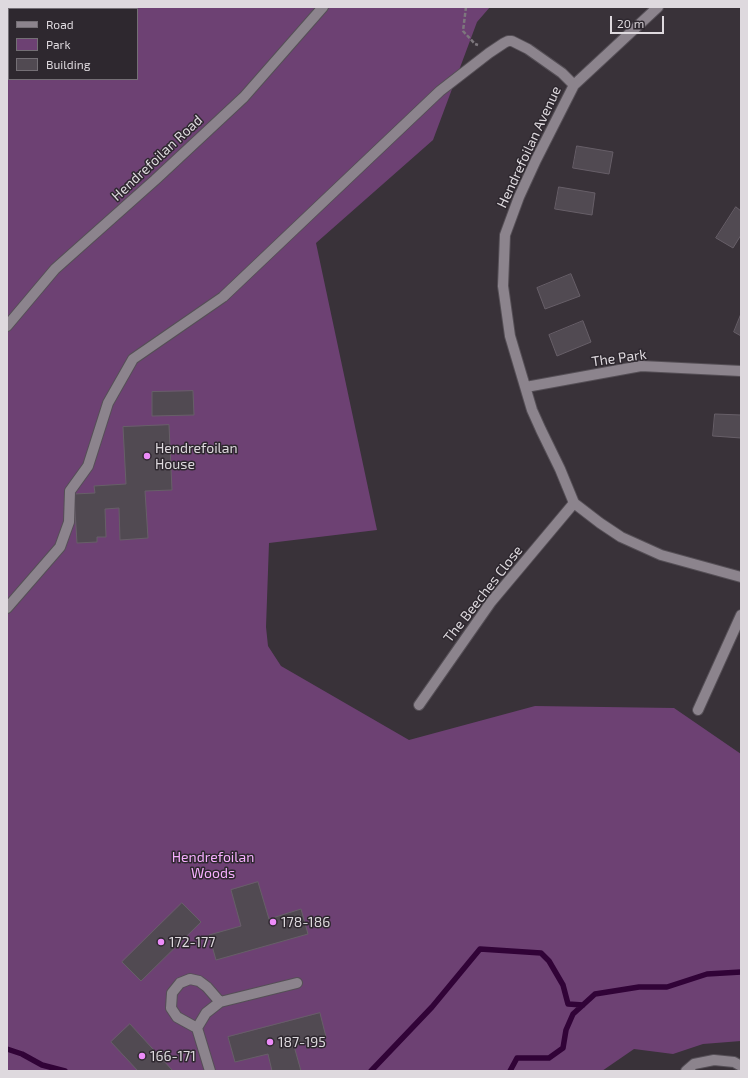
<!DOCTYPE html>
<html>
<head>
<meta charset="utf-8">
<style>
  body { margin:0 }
  #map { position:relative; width:748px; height:1078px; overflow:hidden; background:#393239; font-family:"Exo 2",sans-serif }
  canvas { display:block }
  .frame { position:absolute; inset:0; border:8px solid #ded9de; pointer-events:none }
  .legend { position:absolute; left:8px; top:8px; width:130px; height:72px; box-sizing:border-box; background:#2e282f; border:1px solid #746f75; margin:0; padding:5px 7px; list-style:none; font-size:12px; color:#ded9de }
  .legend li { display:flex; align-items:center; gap:8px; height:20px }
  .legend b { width:20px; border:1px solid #746f75 }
  .scale { position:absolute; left:610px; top:16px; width:54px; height:18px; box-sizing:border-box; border:2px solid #ded9de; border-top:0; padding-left:5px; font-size:12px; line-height:14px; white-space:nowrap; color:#ded9de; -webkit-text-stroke:3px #2e282f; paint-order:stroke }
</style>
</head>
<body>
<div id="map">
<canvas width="748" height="1078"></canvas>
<div class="frame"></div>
<ul class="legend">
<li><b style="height:5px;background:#8c848d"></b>Road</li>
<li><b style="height:11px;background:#6d4173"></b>Park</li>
<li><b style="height:11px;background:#514a52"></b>Building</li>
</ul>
<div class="scale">20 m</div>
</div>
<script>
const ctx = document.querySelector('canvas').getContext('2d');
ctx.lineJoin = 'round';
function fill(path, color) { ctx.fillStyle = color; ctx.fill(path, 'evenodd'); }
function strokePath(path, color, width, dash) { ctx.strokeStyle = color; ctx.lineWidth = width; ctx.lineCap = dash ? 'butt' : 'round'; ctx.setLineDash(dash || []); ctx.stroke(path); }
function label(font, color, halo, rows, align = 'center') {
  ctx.font = font + ' "Exo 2",sans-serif'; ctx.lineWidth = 3; ctx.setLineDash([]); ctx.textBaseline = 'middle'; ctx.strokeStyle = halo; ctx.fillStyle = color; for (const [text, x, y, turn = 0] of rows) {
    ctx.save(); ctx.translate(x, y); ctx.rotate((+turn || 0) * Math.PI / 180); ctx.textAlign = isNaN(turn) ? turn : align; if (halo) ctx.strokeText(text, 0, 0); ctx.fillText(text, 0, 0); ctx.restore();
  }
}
fill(new Path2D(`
  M7,7H490L477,22L433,140L316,243L377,530L269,543L266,627L268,646L281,666L409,740L535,706L674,708L741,754V1041L703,1044L673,1054L634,1049L602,1071H7ZM9,9H137V79H9Z`), '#6d4173');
strokePath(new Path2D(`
  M7,1049L22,1054L42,1065L65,1071
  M371,1071L432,1007L480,949L541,953L549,961L563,985L568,1004L583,1005
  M510,1071L517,1058H549L563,1048L566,1030L573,1014L595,994L639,987H667L707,974L741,972`), '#310337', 5.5);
const building = new Path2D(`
  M577,146L613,152L609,174L573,168Z
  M559,187L595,193L592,215L555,209Z
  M736,207L741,211V235L733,248L716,238Z
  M571,274L580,296L545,309L537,288Z
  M741,314V336L734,332Z
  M583,321L591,342L557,356L549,335Z
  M193,391L194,415L152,416V392Z
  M715,414L741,415V438L713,436Z
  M169,425L172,490L145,491L148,538L120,540L119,508L105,509L106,537H97V542L77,543L74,494L95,493L94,486L126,484L123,427Z
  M258,882L269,919L301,909L308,934L216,960L209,935L241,926L231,890Z
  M182,903L201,922L141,981L122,962Z
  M320,1013L326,1037L294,1046L301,1071H272L268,1054L235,1062L228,1037Z
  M130,1024L173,1071H138L111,1042Z`);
fill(building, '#514a52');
strokePath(building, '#675f68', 1);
const minor = new Path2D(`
  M658,7L574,85L536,160L519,197L505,235L503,286L510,336L532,410L541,430L560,469L574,503L600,523L621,537L661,555L741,577
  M7,326L55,269L155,180L244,97L323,7
  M526,387L641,366L741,371
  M7,608L60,547L69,522L70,491L88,466L108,403L133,359L223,297L440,91L489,53L504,43L508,41H512L528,49L562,73L574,85
  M419,705L491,602L574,503
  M698,710L741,615
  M197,1028L206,1013L220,1002
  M210,1071L197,1028L177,1017L171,1008L172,993L180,983L190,979L199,981L207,987L220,1002L297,983
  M686,1071L694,1064L714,1060L734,1062L741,1066`);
strokePath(minor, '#554f56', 12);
strokePath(new Path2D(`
  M466,7L463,31L475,44L478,45`), '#7d777d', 2.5, [4, 2]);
strokePath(minor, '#8c848d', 10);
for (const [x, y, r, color] of [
  [147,456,4,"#ed8cf9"],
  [273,922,4,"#ed8cf9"],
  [161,942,4,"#ed8cf9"],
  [270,1042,4,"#ed8cf9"],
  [142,1056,4,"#ed8cf9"]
]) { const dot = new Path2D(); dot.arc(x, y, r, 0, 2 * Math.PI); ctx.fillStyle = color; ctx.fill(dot); strokePath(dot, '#2e282f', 1.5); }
label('14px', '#ded9de', '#2e282f', [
  ["Hendrefoilan Avenue",529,147,-65],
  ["Hendrefoilan Road",157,158,-43],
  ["The Park",619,358,-8],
  ["The Beeches Close",483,594,-52]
]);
label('14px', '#ded9de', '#2e282f', [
  ["Hendrefoilan",155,448],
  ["House",155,464],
  ["178-186",281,922],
  ["172-177",169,942],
  ["187-195",278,1042],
  ["166-171",150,1056]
], 'left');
label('14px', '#f6affe', '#2e282f', [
  ["Hendrefoilan",213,857],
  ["Woods",213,873]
]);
</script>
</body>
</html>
